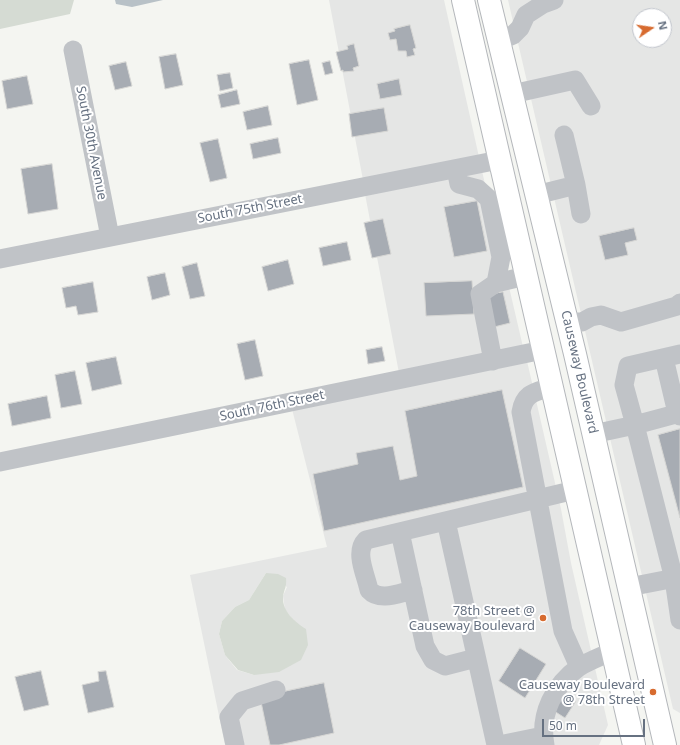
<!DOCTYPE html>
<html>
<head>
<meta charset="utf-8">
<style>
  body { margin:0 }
  #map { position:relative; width:680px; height:745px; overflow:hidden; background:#f4f5f1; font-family:"Noto Sans",sans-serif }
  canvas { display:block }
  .north { position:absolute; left:632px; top:8px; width:40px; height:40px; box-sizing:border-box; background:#fff; border:1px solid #c2c6cd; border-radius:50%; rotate:77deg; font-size:11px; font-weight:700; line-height:16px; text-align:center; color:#667181 }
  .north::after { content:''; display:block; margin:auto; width:14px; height:18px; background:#d76b2f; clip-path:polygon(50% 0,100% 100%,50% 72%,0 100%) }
  .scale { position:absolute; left:542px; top:719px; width:103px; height:18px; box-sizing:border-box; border:2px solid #667181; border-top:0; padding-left:5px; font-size:12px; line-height:14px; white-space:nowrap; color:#667181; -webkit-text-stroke:3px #fff; paint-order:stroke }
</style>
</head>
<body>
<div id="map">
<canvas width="680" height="745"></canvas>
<div class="north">N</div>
<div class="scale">50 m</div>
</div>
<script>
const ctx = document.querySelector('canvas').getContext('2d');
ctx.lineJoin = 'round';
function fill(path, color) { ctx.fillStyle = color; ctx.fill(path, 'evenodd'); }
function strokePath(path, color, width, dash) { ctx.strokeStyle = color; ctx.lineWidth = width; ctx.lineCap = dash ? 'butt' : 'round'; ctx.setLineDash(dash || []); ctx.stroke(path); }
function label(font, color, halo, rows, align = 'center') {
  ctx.font = font + ' "Noto Sans",sans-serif'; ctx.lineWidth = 4; ctx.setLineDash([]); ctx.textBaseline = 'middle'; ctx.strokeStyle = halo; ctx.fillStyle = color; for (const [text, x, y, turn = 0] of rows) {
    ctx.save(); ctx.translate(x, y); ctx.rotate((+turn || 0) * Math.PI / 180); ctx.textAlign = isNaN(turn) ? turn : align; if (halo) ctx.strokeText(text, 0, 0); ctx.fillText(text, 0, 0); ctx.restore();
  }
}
fill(new Path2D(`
  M329,0H444L479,157L363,180Z
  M508,0H680V713L673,709ZM640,16H664V40H640Z
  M482,171L523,347L399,373L365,194Z
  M527,361L561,509L571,563L608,725L599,745H225L190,575L327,547L292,409ZM266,573L287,587L283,596L285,610L297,624L254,675L237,670L225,655L219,634L222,621L235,607L249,600Z`), '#e5e6e5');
fill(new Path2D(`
  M0,0H74L70,14L0,29Z
  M266,573L278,574L286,578C287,587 284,589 283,597C282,611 295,622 306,629L308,645L301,660L279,672L254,675L238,670L225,655L219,634L222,621L235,607L249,600Z`), '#d5dbd3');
fill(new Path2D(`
  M115,0H163L132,7L116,4Z`), '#b8c1c7');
const building = new Path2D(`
  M410,25L416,48L413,49L415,55L407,57L406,51H398L396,39L390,40L388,33L395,31L394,29Z
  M354,44L359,66L353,68L354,71L343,72V70L341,71L336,52L348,49L347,46Z
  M176,54L183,85L165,89L159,57Z
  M309,60L318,100L297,105L289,64Z
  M330,61L333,73L325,75L322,63Z
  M126,62L132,86L115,90L109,66Z
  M230,73L233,88L220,91L217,75Z
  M27,76L33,104L7,109L2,81Z
  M399,79L402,95L380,99L377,84Z
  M237,90L240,104L221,108L218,95Z
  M268,106L272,125L247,130L243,112Z
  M384,108L388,131L352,137L349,114Z
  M278,138L281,153L253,159L250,144Z
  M218,139L227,178L210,182L200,143Z
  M52,164L58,209L28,214L21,169Z
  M477,201L487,251L454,257L444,207Z
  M383,219L391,254L372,258L364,223Z
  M634,228L637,240L625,243L628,255L605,260L599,236Z
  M347,242L351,260L323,266L319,248Z
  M288,260L294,284L268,291L262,267Z
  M197,263L205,296L190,299L182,267Z
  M165,273L170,295L152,300L147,277Z
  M472,281L474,314L426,316L424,283Z
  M93,282L98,312L78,315L76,306L66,308L62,288Z
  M503,292L510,323L490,328L484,296Z
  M255,340L263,376L245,380L237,344Z
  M382,347L385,361L368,364L366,350Z
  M116,357L122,384L92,391L86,363Z
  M75,371L82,404L61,408L55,375Z
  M502,390L523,487L324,531L313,474L358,464L356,453L393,446L400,480L417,476L405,411Z
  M47,396L51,418L12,426L8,404Z
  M680,429V518L658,435Z
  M520,648L546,664L525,698L499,681Z
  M41,671L49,705L24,711L15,677Z
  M106,671L114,707L88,713L82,685L99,681L98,672Z
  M324,683L334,733L279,745H270L260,697Z
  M562,693L576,701L565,718L551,709Z`);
fill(building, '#a7acb3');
strokePath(building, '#d6d6d4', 1);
const major = new Path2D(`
  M463,0L634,745
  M489,0L575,354L665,745`);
strokePath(major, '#b4b7bb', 24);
strokePath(new Path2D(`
  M499,41L513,35L520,28L526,15L543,4L554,0
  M73,50L110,237
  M512,94L575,80L591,106
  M456,169L459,184L478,189L489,199L501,257L496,283L480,294L493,361
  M576,185L581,214
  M536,195L576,185L564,135
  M0,259L499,160
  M496,283L526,276
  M567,322H582L591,317L601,315L621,322L677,306L680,303
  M680,354L628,366L624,385L635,425L680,413
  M664,358L677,413L680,416
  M551,387C535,392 524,393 521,412L563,631L579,667
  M593,434L635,425L674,579L680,620
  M0,462L543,350
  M446,521L496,745
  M400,532L425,646L433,660L445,666L476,658
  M629,587L680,577
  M413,590C399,593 380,602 369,590C366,575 354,552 366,540L575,490
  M235,745L229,717L242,701L276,690
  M499,745L543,736
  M545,745C539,714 554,685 579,667C589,661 602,656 613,651`), '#c0c3c7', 19);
strokePath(major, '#fff', 22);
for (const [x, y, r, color] of [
  [543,618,4,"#d76b2f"],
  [653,692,4,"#d76b2f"]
]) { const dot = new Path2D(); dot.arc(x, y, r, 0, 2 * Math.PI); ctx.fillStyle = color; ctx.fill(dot); strokePath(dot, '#fff', 1.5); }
label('13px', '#667181', '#fff', [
  ["South 30th Avenue",91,143,79],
  ["South 75th Street",250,209,-11],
  ["Causeway Boulevard",579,372,77],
  ["South 76th Street",272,406,-12]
]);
label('13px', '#667181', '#fff', [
  ["78th Street @",535,611],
  ["Causeway Boulevard",535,626],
  ["Causeway Boulevard",645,685],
  ["@ 78th Street",645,700]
], 'right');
</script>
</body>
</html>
